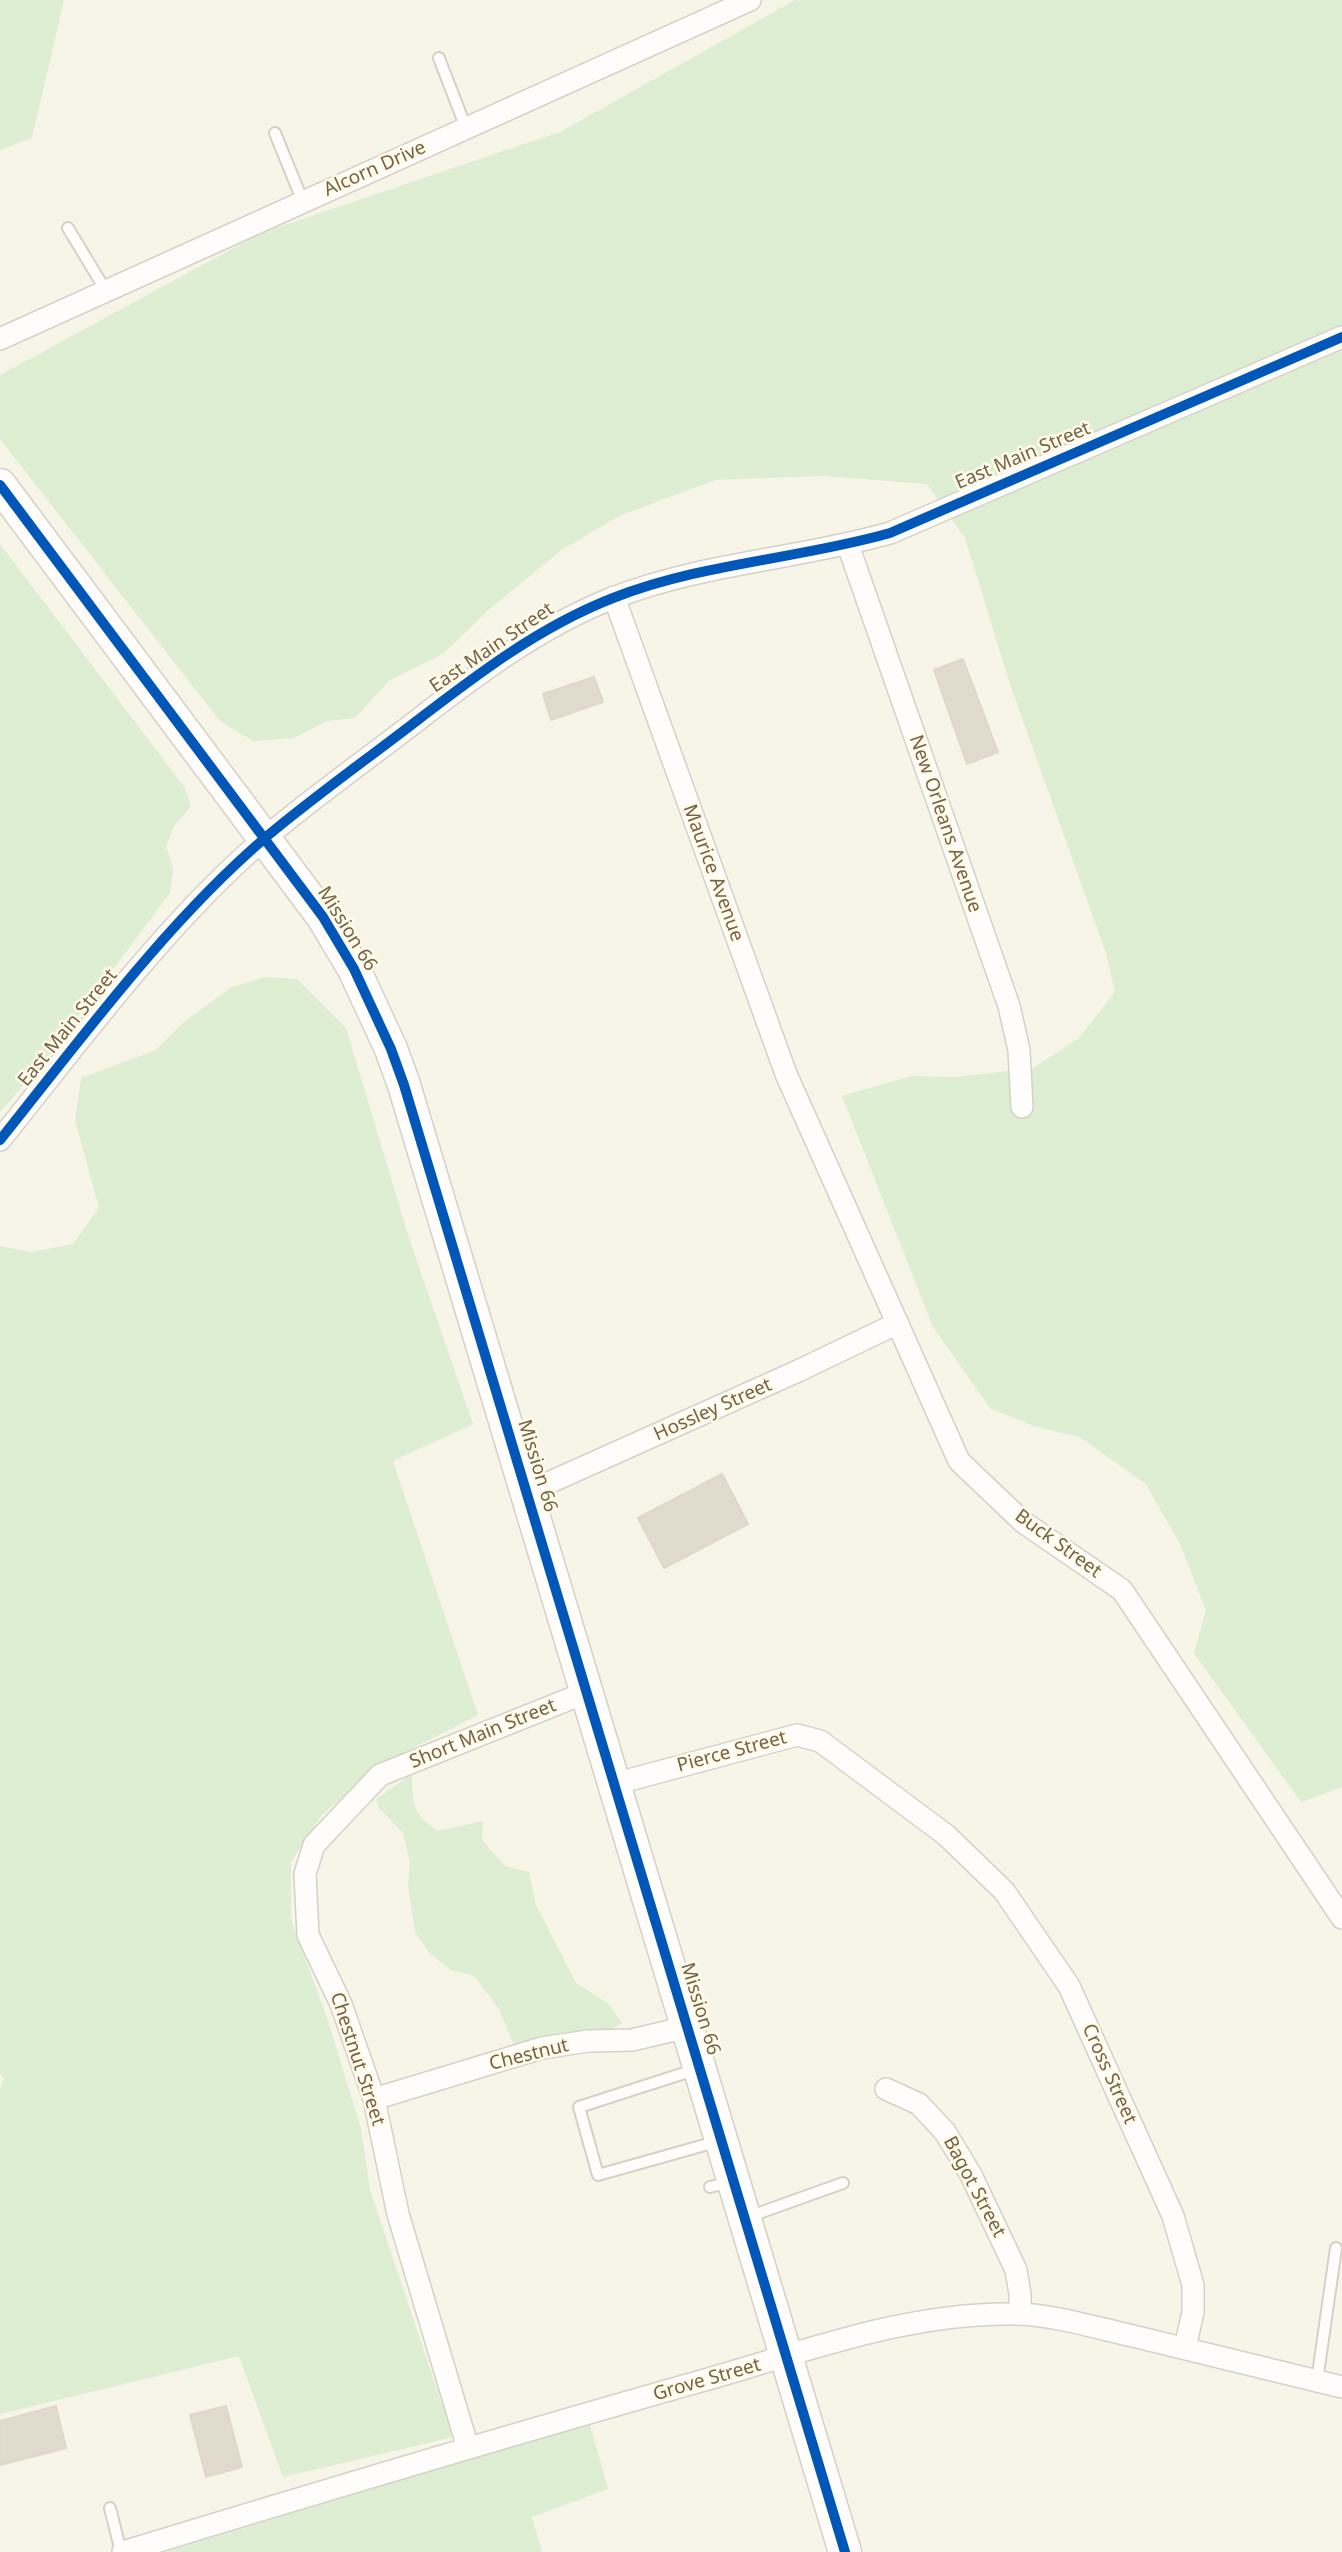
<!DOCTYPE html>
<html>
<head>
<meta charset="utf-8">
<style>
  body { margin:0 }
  canvas { display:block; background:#f7f4e8 }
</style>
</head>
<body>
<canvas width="1342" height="2552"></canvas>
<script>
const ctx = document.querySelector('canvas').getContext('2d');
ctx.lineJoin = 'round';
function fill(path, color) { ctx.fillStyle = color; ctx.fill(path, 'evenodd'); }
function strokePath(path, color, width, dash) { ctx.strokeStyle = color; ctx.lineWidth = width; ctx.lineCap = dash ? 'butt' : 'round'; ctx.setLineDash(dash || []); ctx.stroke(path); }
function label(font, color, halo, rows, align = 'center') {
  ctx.font = font + ' "Noto Sans",sans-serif'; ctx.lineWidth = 5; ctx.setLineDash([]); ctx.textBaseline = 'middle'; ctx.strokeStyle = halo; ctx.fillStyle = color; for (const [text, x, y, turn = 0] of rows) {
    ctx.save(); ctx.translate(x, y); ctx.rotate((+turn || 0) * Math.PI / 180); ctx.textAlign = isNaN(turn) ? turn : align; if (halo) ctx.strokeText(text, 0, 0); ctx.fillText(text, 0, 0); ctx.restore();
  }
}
fill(new Path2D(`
  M0,0H64L32,138L0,150Z
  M795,0H1342V1787L1301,1802L1194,1653L1206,1610L1180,1544L1146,1484L1080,1437L1037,1427L991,1409L933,1327L842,1096L911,1076L956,1077L1033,1068L1078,1039L1115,992L1106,953L1010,684L965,538L927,484L823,476L715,480L619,516L560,551L486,612L443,654L390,680L355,718L327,721L294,738L253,741L220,721L0,439V375L261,233L560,132Z
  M0,544L185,788L191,807L174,826L166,846L173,869L170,893L50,1054L0,1112Z
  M265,977L297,979L346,1028L409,1238L473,1424L393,1461L478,1715L392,1759L367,1775L322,1815L291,1862V1919L329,2024L361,2129L370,2190L453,2437L283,2477L239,2356L0,2414V2089L4,2079L0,2073V1246L31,1252L73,1244L99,1208L75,1120L81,1078L156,1050L185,1021L232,987Z
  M412,1774C413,1805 411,1812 437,1831L483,1821L482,1840L505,1866L529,1872L536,1905L576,1983L608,2003L622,2023L606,2033L555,2037L514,2045L499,2009L474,1976L451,1970L431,1955L415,1932L408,1886L410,1862L403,1833L379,1808L376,1799Z
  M589,2422L608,2489L532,2517L542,2552H166Z`), '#ddeed2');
const building = new Path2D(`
  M963,659L998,752L967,764L934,670Z
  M594,677L603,702L551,720L543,694Z
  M722,1474L748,1524L664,1568L638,1518Z
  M56,2406L66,2448L0,2465V2421Z
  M226,2406L242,2467L206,2477L190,2415Z`);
fill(building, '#e1dbcd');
strokePath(building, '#e0d8ca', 2);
const lane = new Path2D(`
  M439,58L466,128
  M275,133L303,202
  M68,228L106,291
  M697,2069L579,2107L598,2175L719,2141
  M710,2187L731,2182
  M748,2217L843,2183
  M1317,2381L1336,2248
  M110,2508L121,2552`);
const street = new Path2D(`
  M0,339L750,0
  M848,545L1009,1006L1019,1050L1022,1107
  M614,597L786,1074L959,1461L1023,1522L1122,1590L1342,1918
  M0,1140C81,1039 166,923 265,838C310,800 359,765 406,729C471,679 536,628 613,598C702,563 799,559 890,533L1342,337
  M526,1493L798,1371L898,1323
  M614,1784L797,1735L820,1741L946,1835L1004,1891L1069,1986L1173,2216L1193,2285V2312L1185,2348
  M886,2089L919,2104L945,2132L971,2175L1016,2270L1020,2294V2314
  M374,2099L542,2048L588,2041L632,2040L687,2027
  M468,2448L398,2214L374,2099L341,2004L308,1935L305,1874L314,1845L380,1775L587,1692
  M123,2552C313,2494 503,2437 694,2383C799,2354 904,2312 1015,2314C1050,2314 1097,2328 1133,2336C1203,2353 1272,2370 1342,2387`);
const secondary = new Path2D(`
  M0,485L323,917L354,969L391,1049L404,1085L845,2552`);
strokePath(lane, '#d6d1c6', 14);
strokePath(street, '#d6d1c6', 24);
strokePath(secondary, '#d6d1c6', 35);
strokePath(lane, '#fefdfc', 10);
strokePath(street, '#fefdfc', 21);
strokePath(secondary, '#fefdfc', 32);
strokePath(new Path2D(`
  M0,485L323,917L354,969L391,1049L404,1085L845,2552
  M0,1140C81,1039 166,923 265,838C310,800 359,765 406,729C471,679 536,628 613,598C702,563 799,559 890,533L1342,337`), '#0057b8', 10);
label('19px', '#756248', '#fffbe8', [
  ["Alcorn Drive",375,169,-24],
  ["East Main Street",1023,456,-23],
  ["East Main Street",492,648,-34],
  ["New Orleans Avenue",945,824,71],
  ["Maurice Avenue",713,873,70],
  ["Mission 66",347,929,58],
  ["East Main Street",68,1028,-51],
  ["Hossley Street",713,1410,-24],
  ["Mission 66",537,1466,73],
  ["Buck Street",1058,1544,36],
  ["Short Main Street",483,1734,-22],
  ["Pierce Street",732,1752,-15],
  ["Mission 66",700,2009,73],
  ["Chestnut",529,2055,-14],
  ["Chestnut Street",357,2059,72],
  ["Cross Street",1109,2074,66],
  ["Bagot Street",974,2187,62],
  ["Grove Street",707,2380,-16]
]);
</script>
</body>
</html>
